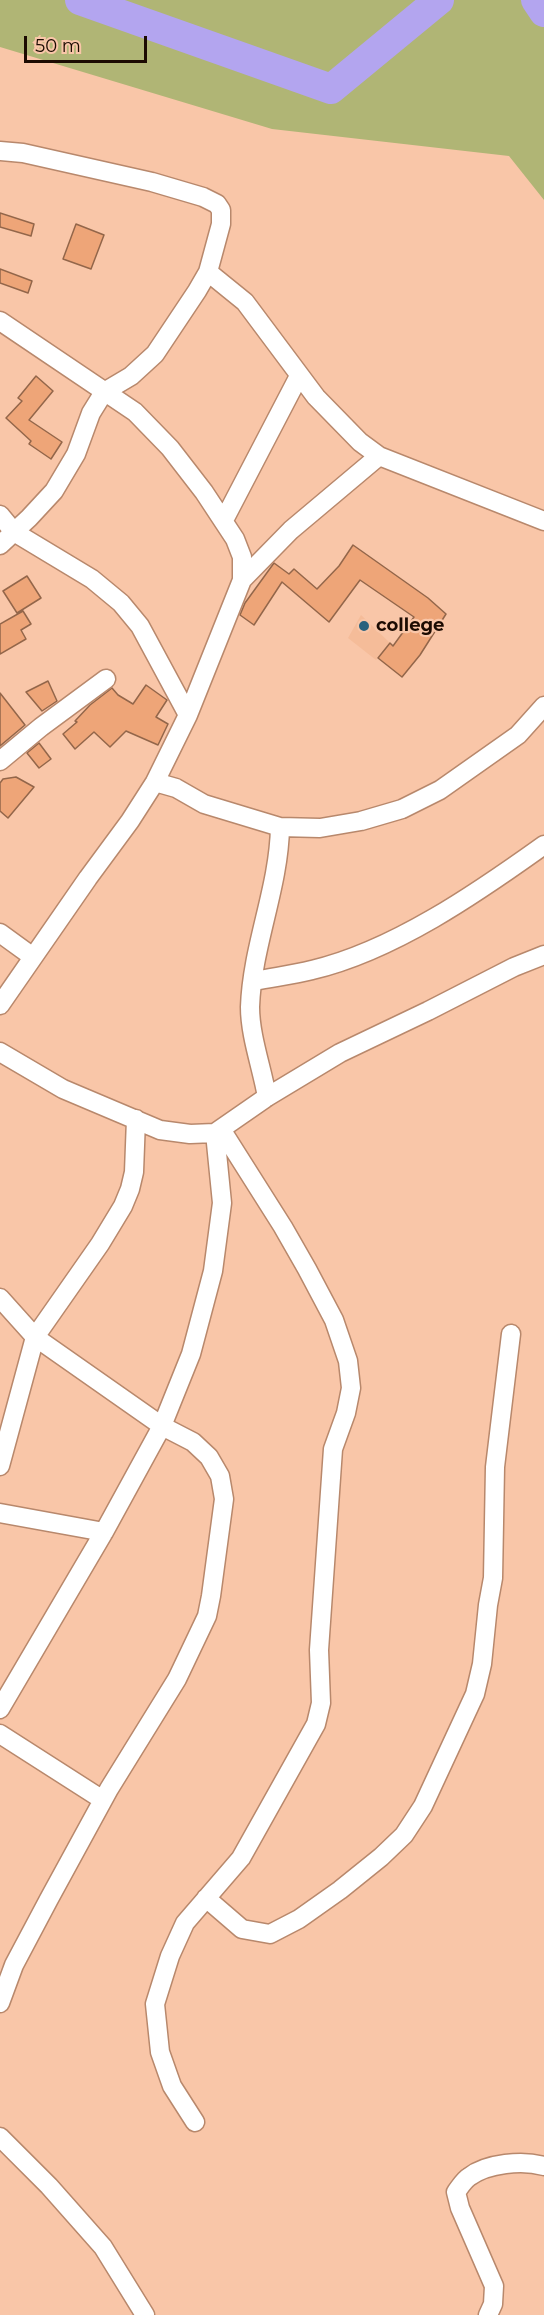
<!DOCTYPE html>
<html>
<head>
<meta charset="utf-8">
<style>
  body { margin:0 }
  #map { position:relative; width:544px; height:2315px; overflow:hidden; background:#f9c6a8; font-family:Montserrat,sans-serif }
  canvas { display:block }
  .scale { position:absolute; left:24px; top:36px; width:123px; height:27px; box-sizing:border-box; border:3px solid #1c0b02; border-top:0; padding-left:8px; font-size:18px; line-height:21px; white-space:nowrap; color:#1c0b02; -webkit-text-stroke:4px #f9c6a8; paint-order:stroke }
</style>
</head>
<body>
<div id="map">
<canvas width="544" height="2315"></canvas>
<div class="scale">50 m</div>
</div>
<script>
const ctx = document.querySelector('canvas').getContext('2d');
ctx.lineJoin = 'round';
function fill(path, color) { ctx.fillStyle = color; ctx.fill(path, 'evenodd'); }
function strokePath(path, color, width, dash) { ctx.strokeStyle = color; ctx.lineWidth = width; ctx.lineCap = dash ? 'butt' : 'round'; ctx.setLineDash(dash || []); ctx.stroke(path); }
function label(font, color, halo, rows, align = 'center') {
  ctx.font = font + ' Montserrat,sans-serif'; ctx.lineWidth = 4.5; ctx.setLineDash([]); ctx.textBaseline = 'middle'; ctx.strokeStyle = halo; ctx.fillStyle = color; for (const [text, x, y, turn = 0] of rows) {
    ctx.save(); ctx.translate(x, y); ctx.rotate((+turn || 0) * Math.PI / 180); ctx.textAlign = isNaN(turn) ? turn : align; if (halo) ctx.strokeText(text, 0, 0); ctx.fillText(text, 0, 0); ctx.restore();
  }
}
fill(new Path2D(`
  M361,615L390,643L376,660L348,638Z`), '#f5bc99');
fill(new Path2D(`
  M0,0H544V200L509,156L272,129L0,47Z`), '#b0b575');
strokePath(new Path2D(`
  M80,0L331,89L439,0
  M536,0L544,12`), '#b3a5ef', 30);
const building = new Path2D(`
  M0,213L34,224L31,236L0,227Z
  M76,224L104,235L91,269L63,259Z
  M0,269L32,281L28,293L0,283Z
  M36,376L53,391L29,420L62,442L51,459L29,444L31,441L6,418L22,401L18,398Z
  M353,545L428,598L446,614L420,655L402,677L378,658L390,643L393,646L414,617L360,580L329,622L282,582L254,625L240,615L245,603L274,563L289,574L294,569L317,589L339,566Z
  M27,576L41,598L17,613L3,591Z
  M23,611L31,624L21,630L26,639L0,654V624Z
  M48,681L57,701L42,711L26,692Z
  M146,685L167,700L156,717L168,724L158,745L126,731L110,747L94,732L75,749L63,734L77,722L75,721L90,705L112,688L118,695L133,704Z
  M0,693L25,725L0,746Z
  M39,743L51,759L39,768L27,753Z
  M16,777L34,787L8,818L0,811V783L3,779Z`);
fill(building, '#eea578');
strokePath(building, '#93664a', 1.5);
const minor = new Path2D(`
  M0,151L23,153L152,182L203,197L217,204L221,210V224L208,272L197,291L155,354L131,376L104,392L91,413L76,454L54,491L29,518L0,545
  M208,272L245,302L316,397L360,442L379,456L544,521
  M0,321L135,412L170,448L204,492L235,539L242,557V580L188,715L155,782L130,821L88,878L0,1005
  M0,515L14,532L92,579L121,603L140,626L188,715
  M224,520L299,376
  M242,580L291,530L379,456
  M0,761L41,727L106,679
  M155,782L176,788L204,804L280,827L320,828L361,821L402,809L440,790L518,735L544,706
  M0,933L33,957
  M254,981C273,977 293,975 312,970C393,951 477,893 544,845
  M0,1052L63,1089L160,1130L190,1134L215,1133L267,1097L340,1053L428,1011L514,967L544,955
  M267,1097C262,1068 250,1036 250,1007C252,946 279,888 280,827
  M0,1298L35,1337L162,1426L193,1442L209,1457L220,1476L224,1499L211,1596L207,1616L177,1679L109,1789L49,1899L14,1965L0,2003
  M0,1466L35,1337L100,1244L123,1206L130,1189L134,1172L136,1119
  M0,1513L104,1532
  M0,1709L104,1532L162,1426L191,1354L213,1271L222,1203L215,1133
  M0,1734L103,1800
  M206,1898L242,1929L270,1934L299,1919L340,1890L381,1857L404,1835L423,1806L475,1694L482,1664L488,1605L493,1578L495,1467L511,1334
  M195,2122L172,2086L160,2052L155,2004L170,1956L185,1923L241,1858L316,1724L321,1703L319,1650L333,1449L346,1413L351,1388L348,1361L334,1320L307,1269L283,1227L221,1129
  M0,2137L49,2186L103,2247L145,2315
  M488,2315L493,2304L494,2286L460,2208L456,2192C460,2187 464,2180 469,2177C487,2163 523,2160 544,2166`);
strokePath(minor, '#b8886c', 21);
strokePath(minor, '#fff', 18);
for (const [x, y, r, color] of [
  [364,626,6,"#2b627d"]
]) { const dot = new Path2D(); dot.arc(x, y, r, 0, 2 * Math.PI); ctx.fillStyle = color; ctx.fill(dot); strokePath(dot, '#f9c6a8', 2); }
label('bold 18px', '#1c0b02', '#f9c6a8', [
  ["college",376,626]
], 'left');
</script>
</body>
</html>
